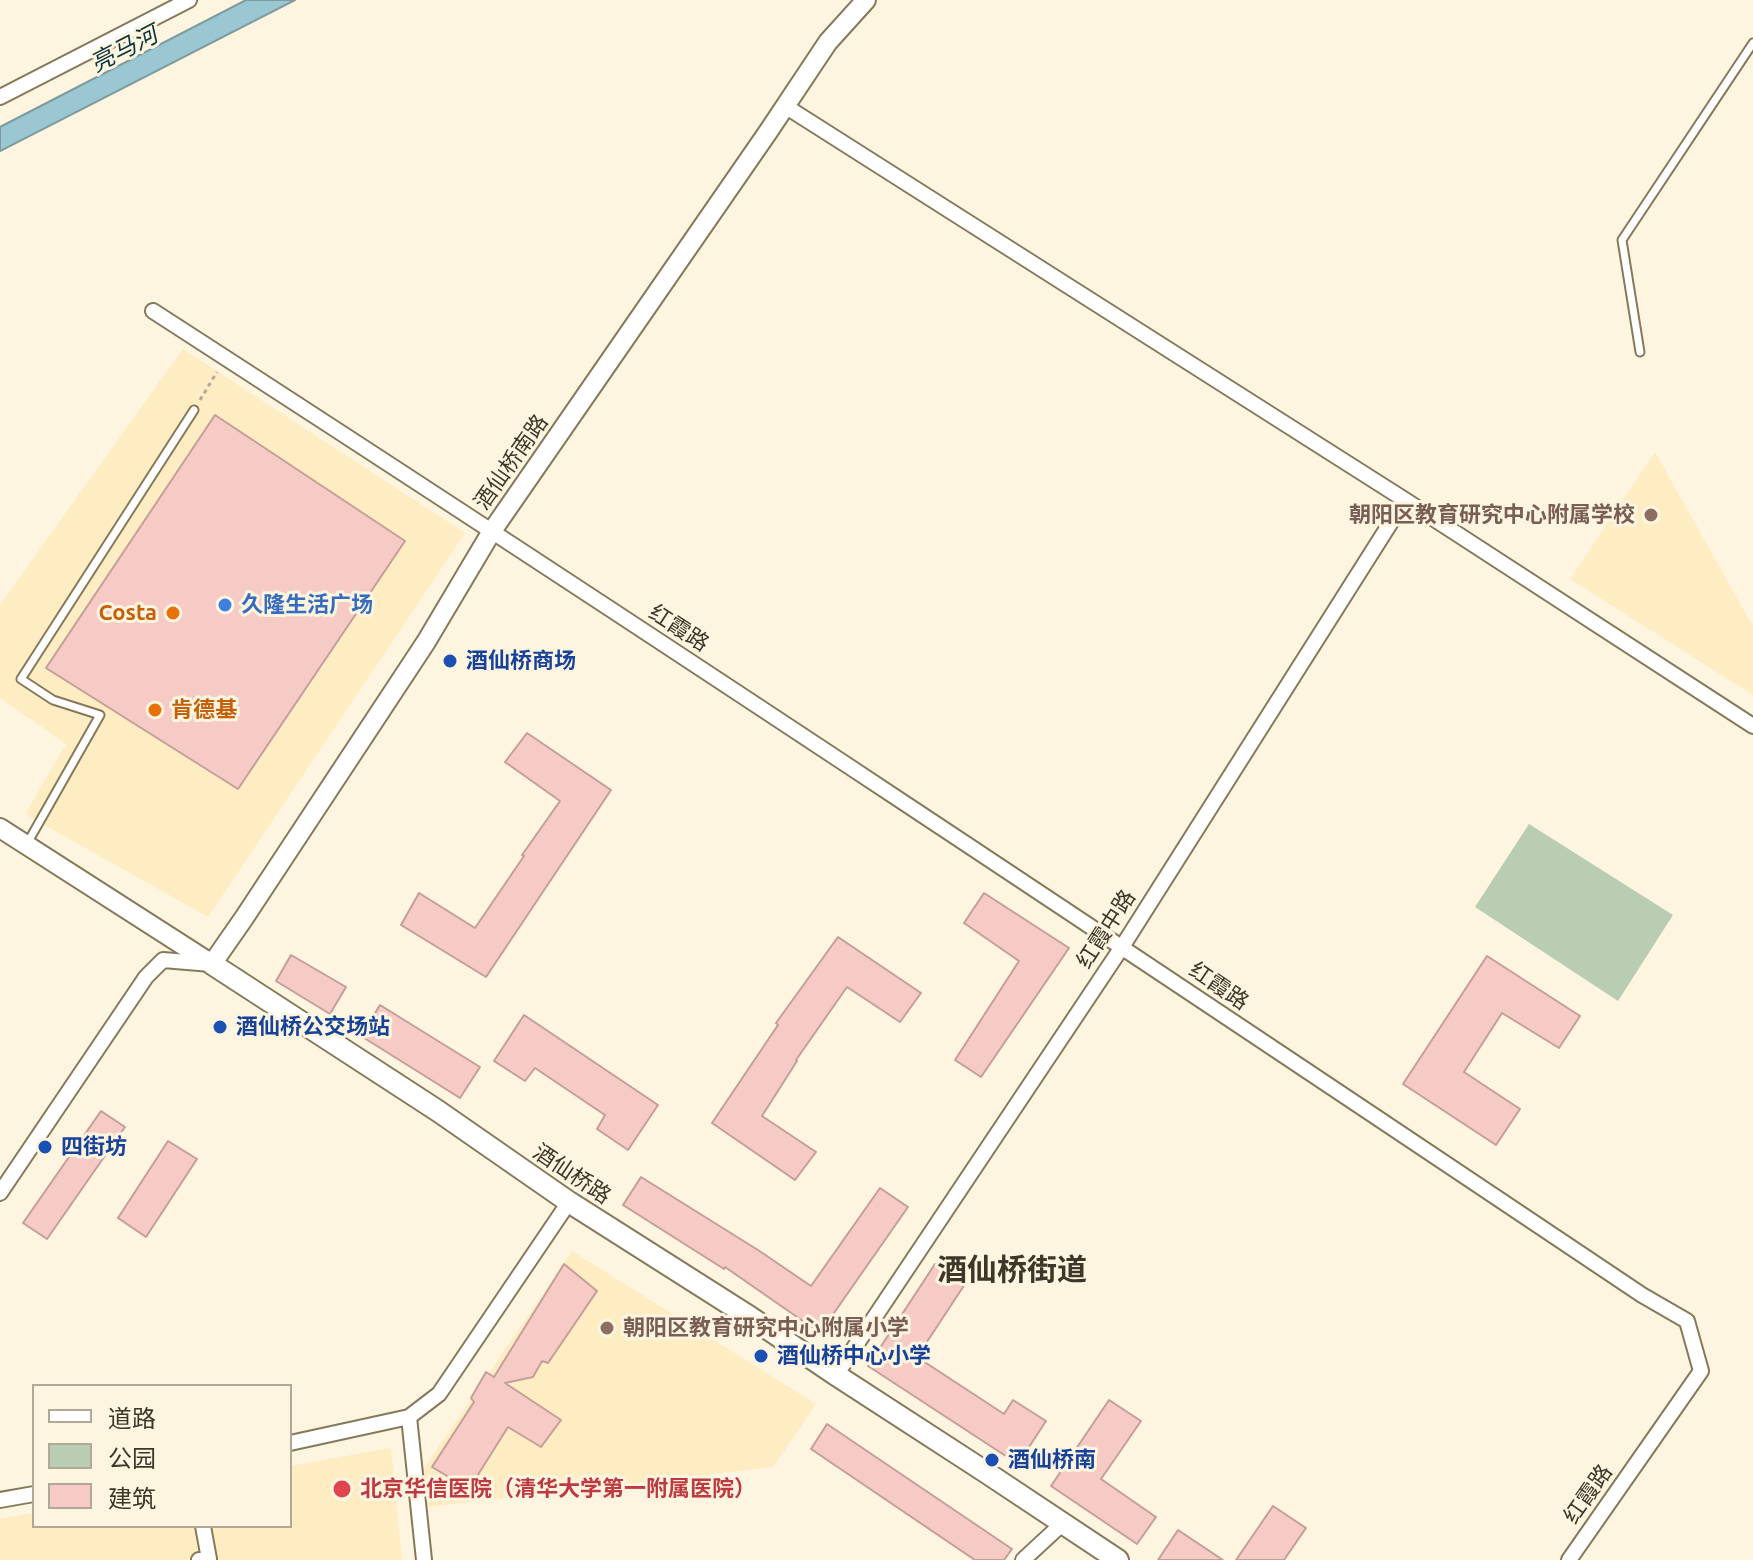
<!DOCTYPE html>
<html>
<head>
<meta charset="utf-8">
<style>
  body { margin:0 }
  #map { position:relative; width:1753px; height:1560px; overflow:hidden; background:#fef5e1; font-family:Ubuntu,"Noto Sans SC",sans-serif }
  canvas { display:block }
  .legend { position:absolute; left:32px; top:1384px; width:260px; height:144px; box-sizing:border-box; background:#fef5e1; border:2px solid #b1a998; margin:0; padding:10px 14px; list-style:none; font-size:24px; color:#3d372a }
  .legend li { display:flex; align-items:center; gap:16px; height:40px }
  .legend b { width:40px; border:2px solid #b1a998 }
</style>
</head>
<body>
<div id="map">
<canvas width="1753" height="1560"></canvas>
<ul class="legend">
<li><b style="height:10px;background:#fff"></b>道路</li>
<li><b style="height:22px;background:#b9cdb3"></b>公园</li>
<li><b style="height:22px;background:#f6cac5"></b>建筑</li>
</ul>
</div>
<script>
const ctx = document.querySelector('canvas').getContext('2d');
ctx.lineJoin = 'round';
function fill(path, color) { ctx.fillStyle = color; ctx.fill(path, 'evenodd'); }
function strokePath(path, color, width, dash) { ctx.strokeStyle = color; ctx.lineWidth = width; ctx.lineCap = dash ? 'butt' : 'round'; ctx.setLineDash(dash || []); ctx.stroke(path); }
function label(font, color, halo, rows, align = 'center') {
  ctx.font = font + ' Ubuntu,"Noto Sans SC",sans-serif'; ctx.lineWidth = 6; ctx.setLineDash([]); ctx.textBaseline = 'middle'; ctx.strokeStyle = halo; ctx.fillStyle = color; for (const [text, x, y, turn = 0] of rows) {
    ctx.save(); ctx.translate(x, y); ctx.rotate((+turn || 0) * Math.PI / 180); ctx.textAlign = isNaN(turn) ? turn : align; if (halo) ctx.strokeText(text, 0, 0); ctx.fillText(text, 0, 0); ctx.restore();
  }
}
fill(new Path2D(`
  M183,349L465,533L208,917L25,814L66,744L0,698V605Z
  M1655,452L1751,623H1753V695L1570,579Z
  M572,1251L816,1404L773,1467L428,1507L423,1470Z
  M391,1448L402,1560H0V1519L34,1513V1526H290V1466Z`), '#feecc2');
fill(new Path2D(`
  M1529,824L1673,915L1618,1001L1475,907Z`), '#b9cdb3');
const water = new Path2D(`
  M246,0H295L0,151V127Z`);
fill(water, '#9ac7d1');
strokePath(water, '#7e9c9f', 2);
const building = new Path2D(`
  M215,415L405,541L238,789L46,668Z
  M527,733L611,790L486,977L401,925L419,893L475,928L524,856L522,855L560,801L505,762Z
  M984,893L1069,948L981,1077L955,1060L1019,961L964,923Z
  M838,937L921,993L900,1022L847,987L796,1060L797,1061L762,1116L816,1152L795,1180L712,1123L778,1025L776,1023Z
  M291,955L346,987L330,1014L276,981Z
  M1487,956L1580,1016L1559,1048L1502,1013L1464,1072L1520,1109L1496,1145L1403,1084Z
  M380,1005L480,1067L460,1098L361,1036Z
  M524,1015L658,1105L628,1150L597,1129L605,1115L535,1068L525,1081L494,1061Z
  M101,1111L125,1127L47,1239L23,1223Z
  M168,1141L197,1159L146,1237L118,1218Z
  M641,1177L758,1250L811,1286L880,1188L908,1207L820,1333L725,1267L724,1269L623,1205Z
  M564,1264L597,1291L548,1363L542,1361L533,1377L505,1383L561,1420L541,1447L508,1427L469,1489L432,1467L474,1402L471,1398L486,1372L494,1377Z
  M935,1264L965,1284L917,1357L1004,1414L1013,1400L1046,1421L1018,1464L868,1366Z
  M1109,1400L1141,1421L1101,1479L1156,1517L1137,1544L1051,1486Z
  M827,1424L1012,1549L1004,1560H975L811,1449Z
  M1273,1506L1306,1528L1284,1560H1236Z
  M1178,1530L1223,1560H1158Z`);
fill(building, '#f6cac5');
strokePath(building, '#c59e9a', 2);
const service = new Path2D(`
  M1640,352L1622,240L1753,43
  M28,842L100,715L53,700L21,679L194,410`);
const minor = new Path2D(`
  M0,97L189,0
  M785,106L1405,500L1753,726
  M153,311C653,634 1148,964 1642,1295L1687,1321L1701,1371L1569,1560
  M0,1193L146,977L163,960L211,964
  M836,1375L1122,947L1405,500
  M409,1417L424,1560
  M290,1443L409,1417L439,1394L569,1202
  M0,1500L34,1494
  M199,1560L209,1559L203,1526
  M1023,1560L1063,1523`);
const tertiary = new Path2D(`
  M0,828L212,964L244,918L426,642L492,531L768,132L828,42L866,0`);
const secondary = new Path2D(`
  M212,964L438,1111L569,1202L750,1317L836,1375L984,1471L1118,1560`);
strokePath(service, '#86795a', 11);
strokePath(minor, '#86795a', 18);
strokePath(tertiary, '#86795a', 22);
strokePath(secondary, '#86795a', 24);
strokePath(new Path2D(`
  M200,400L217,372`), '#b1a998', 3, [4, 4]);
strokePath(service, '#fff', 7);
strokePath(minor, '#fff', 14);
strokePath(tertiary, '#fff', 18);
strokePath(secondary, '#fff', 20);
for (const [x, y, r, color] of [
  [1651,515,8,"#8d6e63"],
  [225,605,8,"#3f7fe0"],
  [173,613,8,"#e8710a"],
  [450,661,8,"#1a4fb4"],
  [155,710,8,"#e8710a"],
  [220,1027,8,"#1a4fb4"],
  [45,1147,8,"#1a4fb4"],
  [607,1328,8,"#8d6e63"],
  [761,1356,8,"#1a4fb4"],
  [992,1460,8,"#1a4fb4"],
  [342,1489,10,"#e0444e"]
]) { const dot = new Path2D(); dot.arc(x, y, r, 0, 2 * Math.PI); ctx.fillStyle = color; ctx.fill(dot); strokePath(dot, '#fef5e1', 3); }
label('22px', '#3d372a', '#fef5e1', [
  ["酒仙桥南路",511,462,-55],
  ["红霞路",679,628,33],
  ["红霞中路",1106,929,-57],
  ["红霞路",1219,986,34],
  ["酒仙桥路",572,1174,34],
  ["红霞路",1588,1494,-55]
]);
label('bold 22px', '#785e54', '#fef5e1', [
  ["朝阳区教育研究中心附属学校",1635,515],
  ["朝阳区教育研究中心附属小学",623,1328,"left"]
], 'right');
label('bold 22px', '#366cbe', '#fef5e1', [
  ["久隆生活广场",241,605]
], 'left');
label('bold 22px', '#c56008', '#fef5e1', [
  ["Costa",157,613],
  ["肯德基",171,710,"left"]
], 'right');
label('bold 22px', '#164399', '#fef5e1', [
  ["酒仙桥商场",466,661],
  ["酒仙桥公交场站",236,1027],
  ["四街坊",61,1147],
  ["酒仙桥中心小学",777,1356],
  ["酒仙桥南",1008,1460]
], 'left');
label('bold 22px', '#be3a42', '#fef5e1', [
  ["北京华信医院（清华大学第一附属医院）",360,1489]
], 'left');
label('italic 24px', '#09353e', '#fef5e1', [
  ["亮马河",124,49,-27]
]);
label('bold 30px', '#3d372a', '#fef5e1', [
  ["酒仙桥街道",1012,1270]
]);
</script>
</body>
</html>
